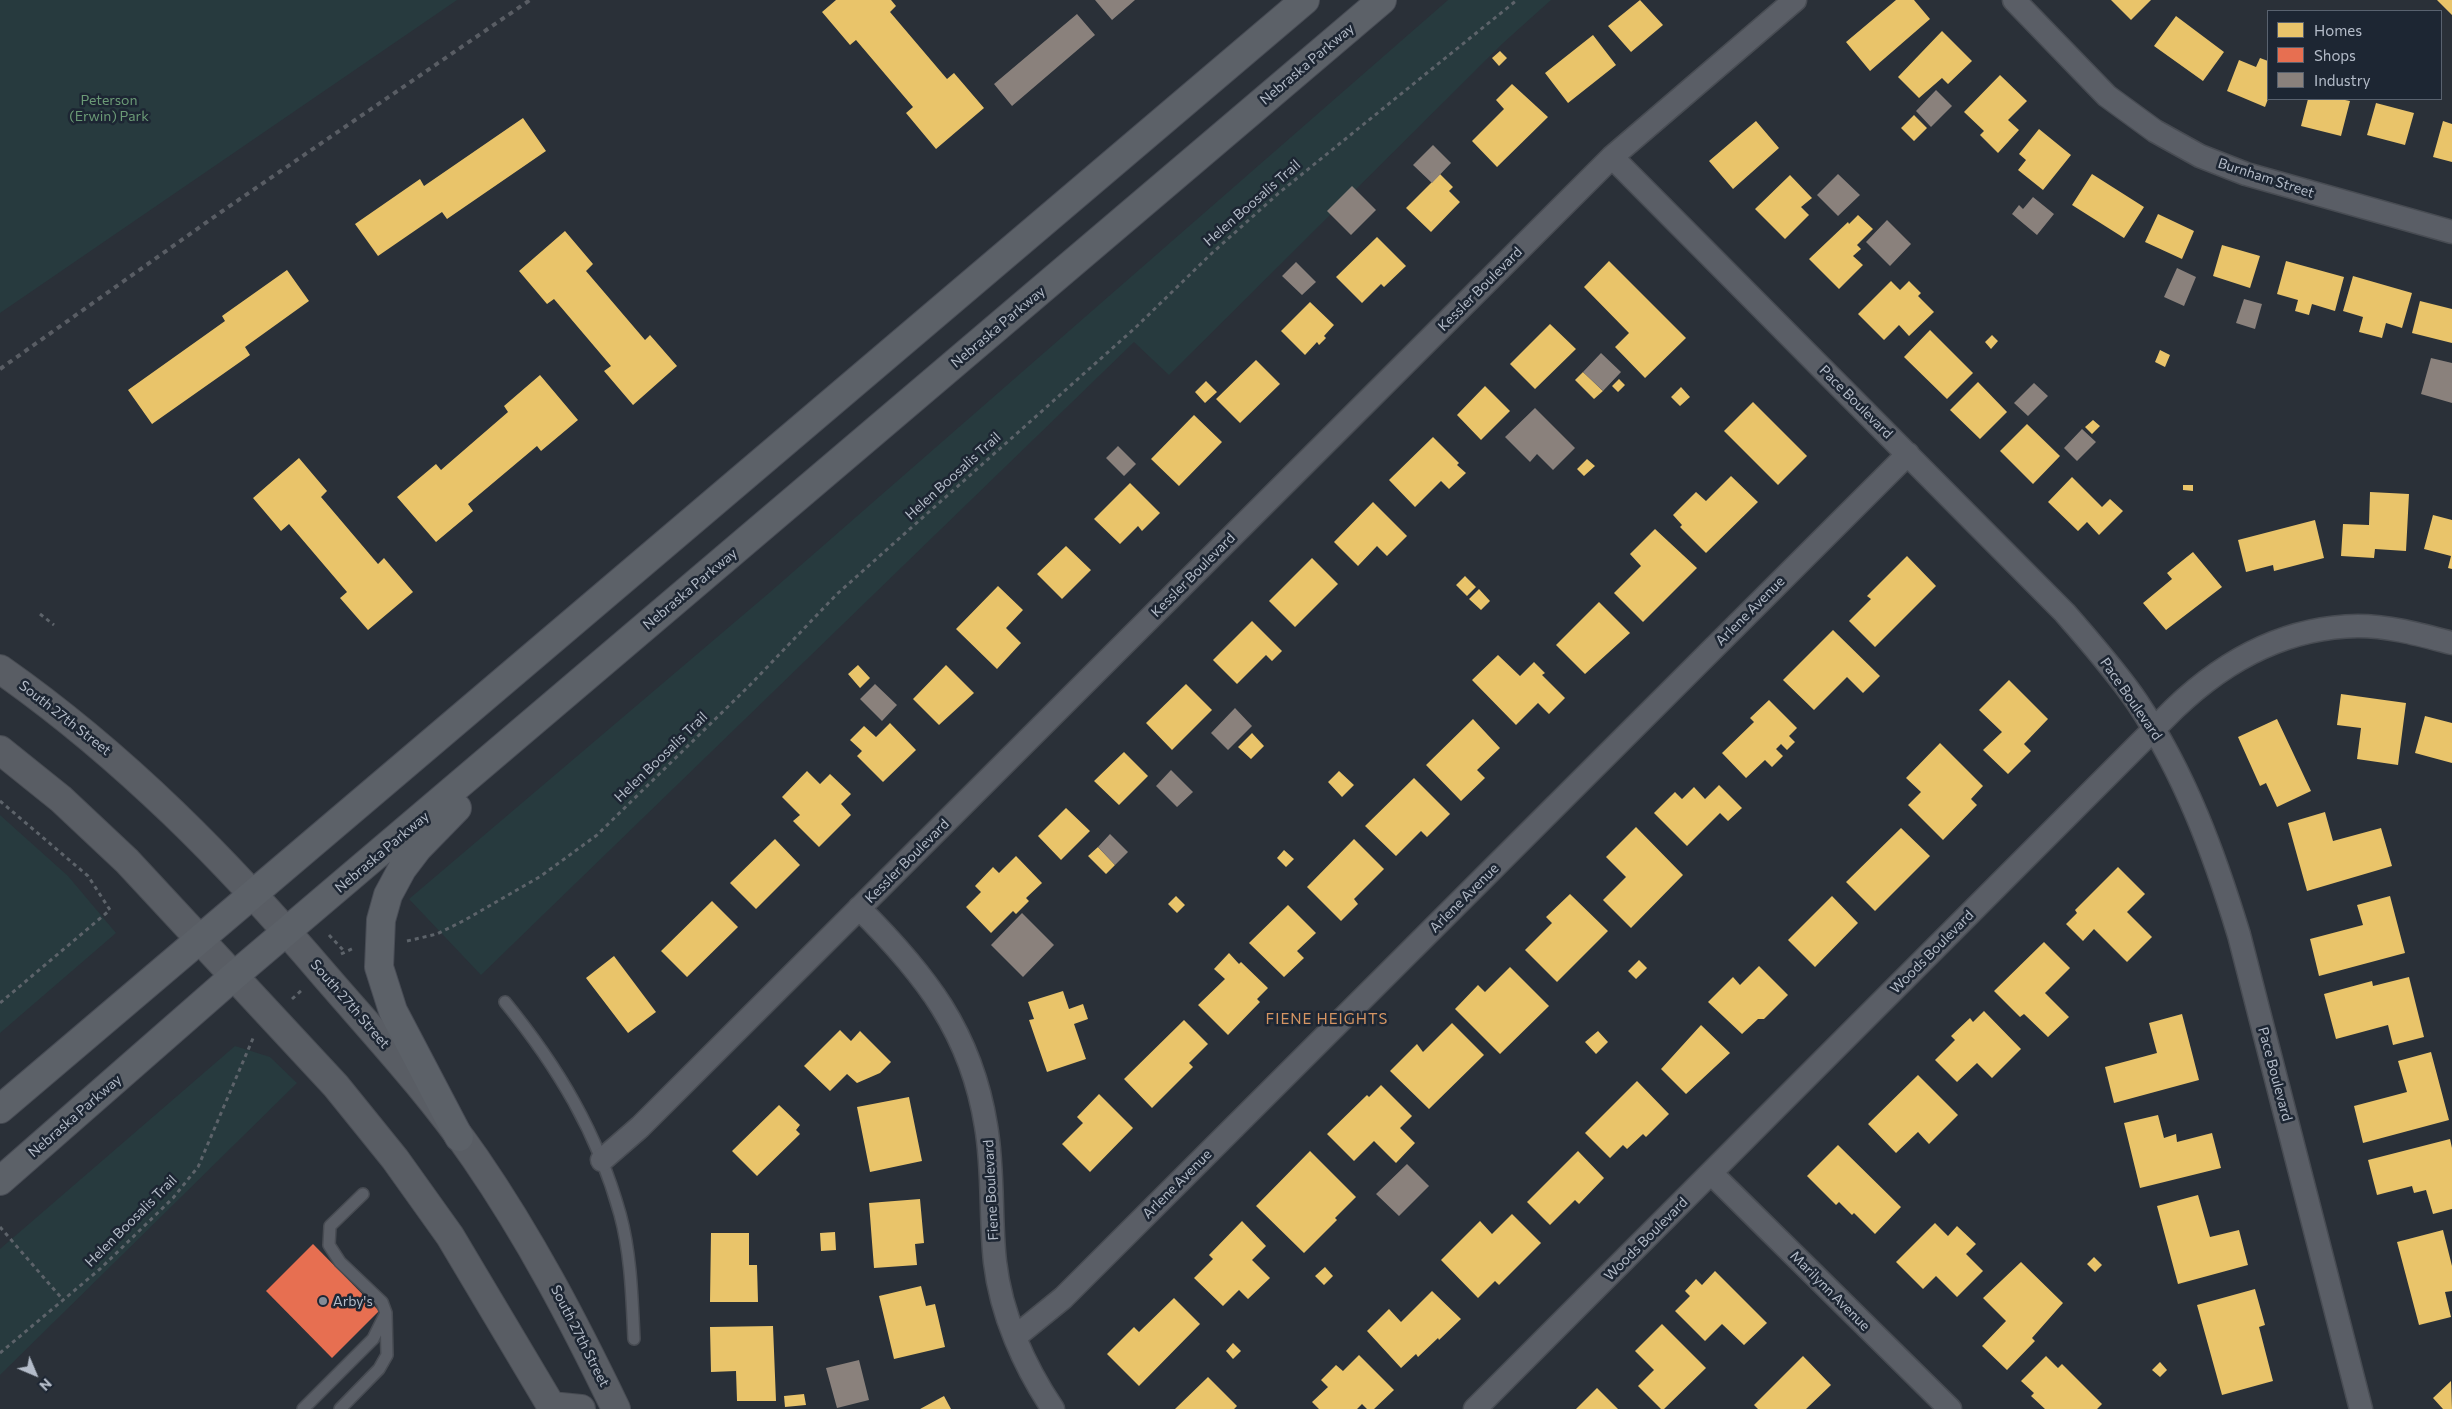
<!DOCTYPE html>
<html>
<head>
<meta charset="utf-8">
<style>
  body { margin:0 }
  #map { position:relative; width:2452px; height:1409px; overflow:hidden; background:#2a3038; font-family:Commissioner,sans-serif }
  canvas { display:block }
  .legend { position:absolute; left:2267px; top:10px; width:175px; height:90px; box-sizing:border-box; background:#1d2633; border:1px solid #59626f; margin:0; padding:6px 9px; list-style:none; font-size:15px; color:#b4bcc9 }
  .legend li { display:flex; align-items:center; gap:10px; height:25px }
  .legend b { width:25px; border:1px solid #59626f }
  .north { position:absolute; left:10px; top:1349px; width:50px; height:50px; -webkit-text-stroke:4px #1d2633; paint-order:stroke; rotate:135deg; font-size:14px; font-weight:700; line-height:20px; text-align:center; color:#b4bcc9 }
  .north::after { content:''; display:block; margin:auto; width:18px; height:22px; background:#b4bcc9; clip-path:polygon(50% 0,100% 100%,50% 72%,0 100%) }
</style>
</head>
<body>
<div id="map">
<canvas width="2452" height="1409"></canvas>
<ul class="legend">
<li><b style="height:14px;background:#e9c46a"></b>Homes</li>
<li><b style="height:14px;background:#e76f51"></b>Shops</li>
<li><b style="height:14px;background:#8a817c"></b>Industry</li>
</ul>
<div class="north">N</div>
</div>
<script>
const ctx = document.querySelector('canvas').getContext('2d');
ctx.lineJoin = 'round';
function fill(path, color) { ctx.fillStyle = color; ctx.fill(path, 'evenodd'); }
function strokePath(path, color, width, dash) { ctx.strokeStyle = color; ctx.lineWidth = width; ctx.lineCap = dash ? 'butt' : 'round'; ctx.setLineDash(dash || []); ctx.stroke(path); }
function label(font, color, halo, rows, align = 'center') {
  ctx.font = font + ' Commissioner,sans-serif'; ctx.lineWidth = 5; ctx.setLineDash([]); ctx.textBaseline = 'middle'; ctx.strokeStyle = halo; ctx.fillStyle = color; for (const [text, x, y, turn = 0] of rows) {
    ctx.save(); ctx.translate(x, y); ctx.rotate((+turn || 0) * Math.PI / 180); ctx.textAlign = isNaN(turn) ? turn : align; if (halo) ctx.strokeText(text, 0, 0); ctx.fillText(text, 0, 0); ctx.restore();
  }
}
fill(new Path2D(`
  M0,0H457L0,313Z
  M1448,0H1551L1502,44L1169,375L1134,342L481,975L409,899L769,593Z
  M0,815L68,876L116,933L0,1033Z
  M235,1046L270,1057L297,1083L0,1375V1249Z`), '#273a3e');
fill(new Path2D(`
  M836,0H891L896,6L890,12L947,79L954,73L984,108L936,149L906,113L913,107L856,40L850,45L822,12Z
  M1640,0L1663,25L1631,52L1608,26Z
  M1896,0H1914L1930,19L1870,71L1846,42Z
  M2111,0H2151L2131,20Z
  M2437,0H2452V15Z
  M2176,16L2224,52L2203,81L2154,46Z
  M1942,31L1972,61L1948,84L1942,78L1919,98L1898,77Z
  M1593,35L1616,65L1568,103L1545,73Z
  M1500,51L1507,58L1499,66L1492,58Z
  M2260,58L2268,61V99L2265,107L2227,91L2239,60L2256,67Z
  M2000,75L2027,101L2008,120L2019,130L1998,153L1980,135L1984,131L1964,112Z
  M1512,84L1548,117L1497,167L1472,141L1504,109L1496,100Z
  M2308,99H2340L2350,101L2341,136L2301,126Z
  M2376,103L2414,113L2405,145L2367,135Z
  M1914,115L1927,128L1914,141L1901,128Z
  M523,118L546,151L447,219L442,212L378,256L355,224L420,179L424,186Z
  M1756,121L1779,148L1733,189L1709,161Z
  M2443,121L2452,124V162L2433,157Z
  M2039,129L2071,155L2043,190L2018,170L2026,160L2019,154Z
  M1440,174L1453,187L1449,191L1460,202L1431,232L1406,208Z
  M2092,174L2144,207L2124,238L2072,205Z
  M1790,175L1812,198L1801,207L1809,215L1785,239L1755,209Z
  M2158,214L2194,231L2182,259L2145,242Z
  M1858,215L1873,229L1857,245L1861,249L1853,256L1863,265L1839,289L1809,259L1848,222L1849,224Z
  M565,231L593,264L586,271L645,340L650,335L677,366L633,405L604,371L611,366L554,299L547,304L519,271Z
  M1377,237L1406,266L1384,287L1381,284L1362,303L1336,277Z
  M2222,245L2260,256L2250,288L2213,276Z
  M1609,261L1686,338L1645,378L1615,347L1629,333L1584,287Z
  M2286,261L2344,277L2335,311L2312,304L2309,315L2295,311L2298,300L2277,294Z
  M287,270L309,301L245,347L250,355L152,424L128,390L225,321L222,316Z
  M2353,276L2412,293L2402,328L2386,323L2382,338L2359,332L2363,317L2343,311Z
  M1891,281L1900,290L1909,281L1921,293L1918,296L1934,312L1909,336L1899,325L1884,340L1858,314Z
  M2420,301L2452,309V343L2412,333Z
  M1310,302L1334,325L1324,336L1326,338L1319,345L1317,342L1305,355L1281,331Z
  M1550,324L1576,349L1535,389L1510,364Z
  M1930,330L1973,373L1947,399L1904,357Z
  M1992,335L1998,341L1991,349L1985,342Z
  M2160,350L2170,355L2165,367L2155,362Z
  M1256,360L1280,384L1240,423L1216,399Z
  M1583,372L1603,391L1594,399L1575,380Z
  M540,375L578,420L541,451L537,446L468,504L473,511L436,542L397,497L436,464L441,470L508,412L504,406Z
  M1619,379L1625,385L1618,392L1612,386Z
  M1206,381L1217,392L1205,403L1195,392Z
  M1978,382L2007,412L1980,439L1950,410Z
  M1485,386L1510,411L1481,440L1457,415Z
  M1681,387L1690,397L1680,406L1671,397Z
  M1753,402L1807,456L1778,485L1724,431Z
  M1194,415L1222,442L1179,486L1151,459Z
  M2093,420L2100,426L2092,434L2085,427Z
  M2027,424L2060,456L2033,484L2000,451Z
  M1433,437L1459,463L1457,465L1466,473L1449,489L1441,481L1415,507L1389,480Z
  M299,458L327,491L321,497L378,564L384,558L413,592L368,630L340,598L347,592L289,524L281,531L253,498Z
  M1587,459L1595,466L1584,476L1577,469Z
  M1731,476L1758,502L1706,553L1680,527L1682,525L1673,515L1696,492L1706,501Z
  M2072,477L2102,507L2110,499L2123,511L2099,535L2087,522L2078,531L2048,502Z
  M1130,483L1160,513L1142,531L1138,526L1120,544L1094,519Z
  M2183,485H2193V491L2183,490Z
  M2370,492L2409,494L2406,551L2375,549L2374,558L2341,556L2343,524L2369,525Z
  M1373,502L1407,536L1387,556L1377,546L1358,566L1334,542Z
  M2433,515L2452,520V569L2448,568L2451,556L2424,549Z
  M2315,520L2324,558L2274,571L2273,565L2246,572L2238,540Z
  M1655,529L1697,568L1643,622L1614,593L1641,566L1630,554Z
  M1066,546L1091,570L1062,599L1037,574Z
  M2193,552L2222,587L2166,630L2143,603L2172,579L2167,573Z
  M1907,556L1936,586L1875,647L1849,621L1871,599L1867,596Z
  M1312,558L1338,584L1295,627L1269,601Z
  M1465,576L1476,587L1467,596L1456,585Z
  M998,586L1023,610L1006,628L1021,643L997,669L956,629Z
  M1479,589L1490,601L1481,610L1469,599Z
  M1599,602L1630,633L1585,674L1556,645Z
  M1252,621L1282,651L1272,661L1266,655L1237,684L1213,660Z
  M1833,630L1880,676L1863,693L1847,677L1814,710L1783,680Z
  M1498,655L1520,676L1534,662L1545,673L1542,675L1565,698L1549,714L1538,703L1516,725L1472,680Z
  M858,665L870,678L860,688L848,674Z
  M946,665L974,693L939,725L913,699Z
  M2009,680L2048,719L2024,744L2031,751L2008,774L1983,750L2002,732L1979,710Z
  M1186,684L1212,710L1172,750L1146,723Z
  M2341,694L2406,703L2398,765L2357,759L2361,728L2337,725Z
  M1769,700L1797,728L1789,736L1795,742L1787,750L1781,744L1776,749L1783,756L1772,767L1765,760L1746,778L1722,753L1754,722L1750,718Z
  M2425,716L2452,723V763L2415,753Z
  M1473,719L1500,748L1477,770L1485,778L1461,801L1426,765Z
  M2277,719L2311,791L2277,807L2266,783L2260,786L2238,737Z
  M890,723L916,750L883,782L857,756L862,751L850,740L864,726L876,737Z
  M1252,733L1264,746L1251,759L1238,747Z
  M1940,743L1983,786L1971,799L1977,805L1943,840L1908,805L1921,792L1906,778Z
  M1124,752L1148,776L1119,805L1094,781Z
  M807,771L820,784L830,774L851,794L841,804L851,815L819,847L793,821L800,815L782,797Z
  M1339,771L1354,785L1342,797L1328,782Z
  M1414,778L1450,814L1427,837L1421,831L1396,856L1365,826Z
  M1719,785L1742,808L1728,821L1720,813L1687,846L1654,813L1675,792L1682,799L1694,787L1705,799Z
  M1066,808L1090,831L1061,860L1038,836Z
  M2325,812L2333,841L2381,828L2392,866L2307,891L2288,823Z
  M1636,827L1683,875L1631,928L1603,900L1626,877L1606,857Z
  M1901,828L1930,856L1875,911L1846,882Z
  M775,839L800,865L756,909L730,883Z
  M1354,839L1384,869L1354,899L1358,904L1341,921L1307,887Z
  M1098,847L1115,865L1106,874L1088,856Z
  M1284,850L1294,859L1286,867L1277,858Z
  M1016,856L1042,883L1026,898L1029,901L1016,914L1013,911L991,933L966,907L981,892L975,886L993,867L999,873Z
  M2118,867L2145,894L2127,912L2152,937L2127,962L2094,929L2083,941L2066,924L2077,913L2075,910Z
  M1570,894L1608,931L1557,982L1525,950L1552,923L1546,917Z
  M1176,896L1185,905L1177,913L1168,904Z
  M1832,896L1858,923L1815,967L1788,940Z
  M2390,896L2405,953L2319,976L2310,939L2363,925L2357,905Z
  M712,901L738,927L687,977L661,951Z
  M1288,905L1316,933L1297,951L1304,958L1284,977L1249,943Z
  M2044,942L2070,968L2045,993L2069,1017L2048,1037L2024,1014L2020,1017L1994,991Z
  M1229,953L1239,964L1241,962L1268,988L1257,999L1260,1002L1228,1035L1198,1005L1225,979L1214,969Z
  M614,956L656,1012L628,1033L586,978Z
  M1639,960L1647,968L1636,979L1628,971Z
  M1759,966L1788,995L1764,1019H1758L1742,1034L1708,1002L1733,977L1740,985Z
  M1510,967L1549,1006L1500,1054L1455,1009L1478,985L1485,992Z
  M2409,977L2424,1037L2393,1045L2388,1025L2336,1039L2324,994L2372,981L2373,986Z
  M1063,991L1069,1009L1083,1004L1088,1019L1074,1024L1086,1059L1047,1072L1029,1020L1034,1019L1028,1002Z
  M1984,1011L2021,1049L1992,1078L1977,1063L1957,1082L1935,1060L1955,1040L1951,1036L1970,1018L1973,1022Z
  M2182,1014L2199,1080L2114,1103L2105,1067L2157,1053L2149,1023Z
  M1184,1020L1208,1044L1189,1063L1193,1067L1152,1108L1124,1079Z
  M1452,1023L1484,1055L1429,1109L1390,1071L1417,1044L1423,1052Z
  M1701,1025L1730,1053L1686,1094L1661,1069Z
  M840,1030L851,1041L860,1031L891,1062L880,1073L857,1083L847,1074L830,1091L804,1066Z
  M1598,1031L1608,1042L1596,1054L1585,1042Z
  M2431,1052L2449,1120L2363,1143L2354,1106L2407,1092L2398,1061Z
  M1918,1075L1958,1115L1929,1144L1918,1132L1896,1153L1868,1124Z
  M1637,1081L1669,1114L1646,1137L1643,1134L1627,1149L1623,1145L1610,1158L1585,1133Z
  M1381,1085L1412,1116L1400,1128L1415,1143L1396,1163L1374,1141L1354,1161L1327,1134L1367,1095L1369,1097Z
  M1099,1094L1133,1128L1090,1172L1062,1144L1083,1123L1077,1117Z
  M909,1097L922,1161L870,1172L857,1107Z
  M779,1105L800,1125L796,1130L800,1134L757,1176L732,1151Z
  M2158,1115L2164,1138L2176,1134L2177,1142L2212,1133L2221,1168L2140,1188L2124,1123Z
  M2450,1139L2452,1148V1209L2433,1214L2426,1190L2414,1193L2412,1186L2377,1195L2368,1160Z
  M1838,1145L1901,1207L1875,1234L1854,1213L1852,1215L1839,1202L1836,1205L1807,1176Z
  M1310,1151L1356,1197L1335,1218L1337,1220L1304,1253L1256,1206Z
  M1578,1151L1604,1178L1579,1204L1575,1200L1550,1225L1527,1202Z
  M2198,1195L2210,1237L2239,1230L2248,1265L2178,1284L2157,1206Z
  M920,1199L924,1243L915,1244L917,1265L874,1268L869,1203Z
  M1512,1214L1541,1243L1499,1285L1495,1281L1478,1298L1441,1260L1480,1221L1492,1234Z
  M1242,1221L1266,1246L1252,1260L1270,1278L1248,1299L1239,1290L1223,1306L1194,1278L1213,1259L1209,1255Z
  M1935,1223L1948,1236L1957,1226L1976,1244L1966,1254L1983,1271L1957,1297L1936,1276L1923,1289L1896,1262Z
  M2443,1230L2452,1266V1291L2445,1292L2451,1317L2419,1325L2397,1242Z
  M835,1232L836,1250L821,1251L820,1233Z
  M711,1233H749V1265H757L758,1302H710Z
  M2094,1257L2102,1265L2095,1272L2087,1264Z
  M2021,1262L2063,1303L2032,1338L2035,1341L2007,1370L1982,1346L2006,1321L1983,1298Z
  M1325,1267L1333,1276L1324,1285L1315,1276Z
  M1715,1271L1767,1323L1744,1345L1722,1324L1705,1341L1675,1311L1690,1296L1685,1291L1696,1279L1702,1285Z
  M921,1286L926,1306L935,1304L945,1347L894,1359L879,1296Z
  M2255,1289L2265,1325L2259,1327L2273,1381L2222,1395L2197,1305Z
  M1432,1291L1461,1319L1439,1340L1438,1338L1418,1357L1416,1354L1401,1368L1367,1331L1389,1309L1401,1322Z
  M1174,1298L1200,1324L1139,1386L1107,1354L1134,1327L1139,1332Z
  M1662,1324L1706,1368L1664,1409H1661L1638,1386L1654,1370L1635,1351Z
  M773,1326L776,1401H737L736,1371L711,1372L710,1327Z
  M1233,1343L1241,1351L1233,1359L1226,1351Z
  M1359,1355L1394,1390L1374,1409H1367L1362,1404L1357,1409H1319L1312,1402L1328,1387L1321,1380L1336,1365L1343,1371Z
  M1803,1356L1831,1385L1806,1409H1758L1754,1405Z
  M2046,1356L2058,1368L2062,1364L2102,1404L2097,1409H2045L2031,1396L2034,1393L2021,1381Z
  M2160,1362L2167,1370L2160,1377L2152,1370Z
  M1208,1377L1237,1406L1234,1409H1175Z
  M2451,1381L2452,1409H2443L2433,1398Z
  M1597,1388L1618,1409H1576Z
  M804,1394L806,1405L785,1407L784,1396Z
  M944,1396L951,1409H920Z`), '#e9c46a');
fill(new Path2D(`
  M313,1244L379,1311L332,1358L266,1291Z`), '#e76f51');
fill(new Path2D(`
  M1095,0H1135L1112,20Z
  M1077,14L1095,35L1012,106L994,84Z
  M1936,90L1952,106L1931,127L1916,111Z
  M1433,145L1451,163L1432,183L1413,165Z
  M1838,174L1860,195L1838,216L1817,195Z
  M1352,186L1376,210L1351,235L1327,211Z
  M2033,197L2054,214L2037,235L2012,214L2019,205L2023,209Z
  M1887,220L1911,244L1890,266L1866,242Z
  M1296,262L1316,282L1302,295L1282,276Z
  M2177,268L2196,277L2184,306L2164,297Z
  M2244,299L2262,304L2255,329L2236,323Z
  M1601,353L1621,372L1603,391L1583,372Z
  M2431,358L2452,363V403L2421,394Z
  M2034,383L2048,396L2028,416L2014,403Z
  M1535,408L1575,448L1553,470L1537,454L1530,462L1505,437Z
  M2082,429L2096,442L2077,461L2064,448Z
  M1118,446L1136,464L1124,476L1106,458Z
  M875,684L897,705L882,721L860,699Z
  M1235,708L1252,726L1228,750L1211,733Z
  M1171,770L1193,792L1177,807L1156,786Z
  M1110,834L1128,852L1115,865L1098,847Z
  M1022,913L1054,945L1023,977L991,945Z
  M1407,1164L1429,1186L1399,1216L1376,1194Z
  M859,1360L869,1400L837,1408L826,1368Z`), '#8a817c');
const lane = new Path2D(`
  M505,1002C558,1067 597,1132 620,1214C631,1254 632,1298 634,1339
  M303,1409L373,1339L385,1315
  M340,1409L379,1369L387,1355L386,1313L382,1302L340,1262L329,1245L330,1226L363,1194`);
const street = new Path2D(`
  M2014,0L2107,96L2155,131L2200,156L2246,174L2452,232
  M1612,157L2065,613C2090,642 2116,671 2137,702C2185,774 2214,853 2239,935L2361,1409
  M859,908C925,974 971,1032 986,1126C994,1172 990,1217 995,1262C1001,1314 1024,1366 1053,1409
  M602,1160L640,1127L1612,157L1795,0
  M1711,1173L1950,1409
  M1015,1337L1063,1298L1908,454
  M1475,1409L2174,709C2225,660 2286,627 2358,626C2390,626 2421,635 2452,643`);
const secondary = new Path2D(`
  M0,669C124,756 228,862 326,977C377,1036 430,1093 475,1158C530,1238 574,1322 616,1409
  M0,750L61,799L127,861L336,1086L395,1159L450,1236L553,1409
  M551,1406L581,1409`);
const primary = new Path2D(`
  M457,808L418,848L402,869L388,895L381,920L379,967L393,1011L459,1137
  M0,1109L1305,0
  M0,1181L234,976L1382,0`);
strokePath(lane, '#484c53', 14);
strokePath(street, '#484c53', 25);
strokePath(secondary, '#484c53', 30);
strokePath(primary, '#484c55', 30);
strokePath(new Path2D(`
  M40,614L54,625
  M0,801L88,876L110,910L0,1003
  M329,935L344,951
  M407,941L437,934L465,920L541,876L597,835L750,685L837,594L1135,328L1211,254L1280,192L1517,0
  M341,954L354,948
  M292,999L302,990
  M0,1227L64,1301
  M0,1353L100,1269L173,1198L198,1167L254,1036`), '#5d636a', 3, [4, 4]);
strokePath(lane, '#5a5e66', 11);
strokePath(street, '#5a5e66', 22);
strokePath(secondary, '#595d64', 28);
strokePath(primary, '#5c6168', 28);
strokePath(new Path2D(`
  M0,369L221,212L530,0`), '#595d64', 4, [5, 5]);
for (const [x, y, r, color] of [
  [323,1301,5,"#848b96"]
]) { const dot = new Path2D(); dot.arc(x, y, r, 0, 2 * Math.PI); ctx.fillStyle = color; ctx.fill(dot); strokePath(dot, '#1d2633', 2); }
label('14px', '#b4bcc9', '#1d2633', [
  ["Nebraska Parkway",1307,64,-40],
  ["Burnham Street",2266,178,18],
  ["Helen Boosalis Trail",1252,203,-41],
  ["Kessler Boulevard",1480,289,-45],
  ["Nebraska Parkway",998,327,-40],
  ["Pace Boulevard",1856,402,45],
  ["Helen Boosalis Trail",953,476,-42],
  ["Kessler Boulevard",1193,575,-45],
  ["Nebraska Parkway",690,589,-40],
  ["Arlene Avenue",1750,611,-45],
  ["Pace Boulevard",2131,699,55],
  ["South 27th Street",65,718,38],
  ["Helen Boosalis Trail",661,757,-44],
  ["Nebraska Parkway",382,852,-40],
  ["Kessler Boulevard",907,861,-45],
  ["Arlene Avenue",1464,898,-45],
  ["Woods Boulevard",1932,952,-45],
  ["South 27th Street",350,1004,49],
  ["Pace Boulevard",2275,1074,75],
  ["Nebraska Parkway",75,1116,-41],
  ["Arlene Avenue",1177,1184,-45],
  ["Fiene Boulevard",991,1190,-93],
  ["Helen Boosalis Trail",131,1221,-45],
  ["Woods Boulevard",1646,1239,-45],
  ["Marilynn Avenue",1830,1291,45],
  ["South 27th Street",580,1336,63]
]);
label('14px', '#6b9a76', '#1d2633', [
  ["Peterson",109,100],
  ["(Erwin) Park",109,116]
]);
label('14px', '#b4bcc9', '#1d2633', [
  ["Arby's",333,1301]
], 'left');
ctx.letterSpacing = '1px';
label('15px', '#d59563', '#1d2633', [
  ["FIENE HEIGHTS",1327,1019]
]);
ctx.letterSpacing = '0px';
</script>
</body>
</html>
